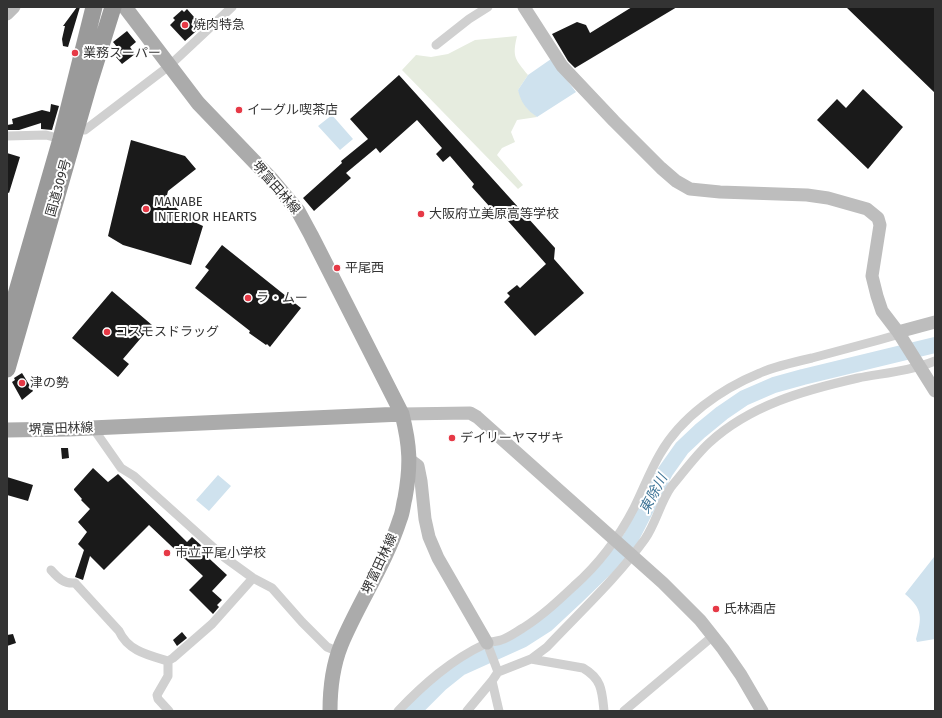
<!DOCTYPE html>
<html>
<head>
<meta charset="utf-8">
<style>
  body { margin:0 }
  #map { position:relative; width:942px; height:718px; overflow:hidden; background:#fff; font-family:"Fira Sans",sans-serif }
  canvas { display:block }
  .frame { position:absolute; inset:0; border:8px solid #333; pointer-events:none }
</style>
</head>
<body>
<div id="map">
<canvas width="942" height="718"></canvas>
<div class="frame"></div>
</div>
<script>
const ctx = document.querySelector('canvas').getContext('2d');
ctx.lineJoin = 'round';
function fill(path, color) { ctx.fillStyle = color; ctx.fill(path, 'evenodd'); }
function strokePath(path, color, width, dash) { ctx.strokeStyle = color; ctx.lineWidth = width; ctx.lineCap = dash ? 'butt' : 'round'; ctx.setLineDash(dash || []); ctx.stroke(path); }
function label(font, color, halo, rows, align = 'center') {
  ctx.font = font + ' "Fira Sans","Noto Sans JP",sans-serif'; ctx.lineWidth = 4; ctx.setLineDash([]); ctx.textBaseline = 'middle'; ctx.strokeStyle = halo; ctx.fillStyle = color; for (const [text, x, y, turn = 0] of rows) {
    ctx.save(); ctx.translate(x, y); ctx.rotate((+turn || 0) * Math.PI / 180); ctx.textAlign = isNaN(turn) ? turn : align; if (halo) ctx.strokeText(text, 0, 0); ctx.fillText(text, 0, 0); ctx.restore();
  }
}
fill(new Path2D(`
  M517,36C512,57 515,59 528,75L518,90L527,108L537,117L517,120L511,132L515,142L502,148L497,155L523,185L518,189L402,70L416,55L431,57L448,54L475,40Z`), '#e6ecdf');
fill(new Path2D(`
  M551,59L576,92L537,117C527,110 521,103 518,90L528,75Z
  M332,115L353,139L340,150L318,126Z
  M218,475L231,486L209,511L196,500Z
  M934,557L935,639L917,642L916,639C922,618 923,609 905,594Z`), '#cfe2ee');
strokePath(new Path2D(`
  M413,711L440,684L460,668L522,640L547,624L577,596L617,557L631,538L665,472L682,448L700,431L722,413L744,398L774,385L803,377L935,345`), '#cfe2ee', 16);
fill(new Path2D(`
  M77,7H80L68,47L63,46L62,39L65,26H63Z
  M632,7H677L575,68L568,61L552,34L577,22L586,25L590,33Z
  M846,7H935V93Z
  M187,9L202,26L185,41L170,25L175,20L173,18L182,10L184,12Z
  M127,31L136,42L130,47L135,54L122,64L116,57L121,52L113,42Z
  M399,75L555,248L554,259L584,293L535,336L504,302L510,296L507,293L517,285L520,288L546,264L501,213L498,216L472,187L474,184L450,156L443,162L436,154L442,148L417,120L380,153L376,148L346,173L351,178L314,211L303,198L342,163L341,161L368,139L350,119Z
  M863,89L903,127L868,169L817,120L837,99L846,108Z
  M51,104L59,106L52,130L41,129V123L19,130H8L7,125L13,124L12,119L42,110L50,112Z
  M131,140L185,156L196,169L168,191L166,199L190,220L203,226L191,265L123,245L108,236Z
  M7,153L20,157L9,193L7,192Z
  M222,245L301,308L270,347L267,344L266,345L249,333L250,331L195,288L209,270L205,267Z
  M112,291L152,325L123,359L129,364L118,377L72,338Z
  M22,373L33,391L22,400L12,382L15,380L14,378Z
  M61,448H68L69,458L62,459Z
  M93,468L108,482L118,474L187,542L192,537L203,547L200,550L227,575L212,591L222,600L217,605L219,607L213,614L189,590L203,576L149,525L104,570L90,556L83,580L75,577L84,550L78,544L87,532L78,522L90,509L81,500L82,499L74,490V489Z
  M7,477L33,485L28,501L7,495Z
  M182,632L187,638L177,646L173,640Z
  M13,634L16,643L7,646V635Z`), '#1a1a1a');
strokePath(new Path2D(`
  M436,45L469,19L488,7
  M76,129L85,130L169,66L232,7
  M7,136L46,135L61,139
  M93,428L121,468L134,476L224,557L253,578L272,588L302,622L327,647L339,652
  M51,570C58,578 64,584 75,583L119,631C128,651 148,655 168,661L173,658L212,624L253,578
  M487,643L498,672
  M531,659L583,668C602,679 602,691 604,711
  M168,661V676L157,695L158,699L169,711
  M492,681L499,711
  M398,711C424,684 451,660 485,644C490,641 496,642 501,640C508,638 516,632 523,628C542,616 558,601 574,586C599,564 619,537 634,508C643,490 650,471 660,454C681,417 721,389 760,373C776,366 794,362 812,358C834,352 857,346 879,340L893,336L898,332
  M467,711L492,681L498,672L531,659L547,647C580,612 617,578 645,539C656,523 660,503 671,487C683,473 695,456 709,443C750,405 805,390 858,378C884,373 910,371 935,361
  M624,711L713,636`), '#d0d0d0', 9);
strokePath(new Path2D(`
  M524,7L562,66L614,121L661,168L676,181L690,189L720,192L807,195L828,198L867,209L878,218L880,225L872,276L877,296L882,311L898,332L935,391
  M7,14L14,7
  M898,332L935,322
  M402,414L470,413L477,417L663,583L700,620L723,649L741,675L762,711
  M410,460L418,466L421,481L425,519L429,537L438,558L487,643`), '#bdbdbd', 13);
strokePath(new Path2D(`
  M125,7L198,103L272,180L298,211L311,235L402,414C410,446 411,465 405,498C403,505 403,512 400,519C386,563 359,602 341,645C333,665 330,690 330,711
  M7,430L69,429L402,414`), '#ababab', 15);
strokePath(new Path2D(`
  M7,326L61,139L94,7
  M7,369L89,84L113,7`), '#9a9a9a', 17);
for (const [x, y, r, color] of [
  [185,25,4,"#e63946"],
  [75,53,4,"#e63946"],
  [239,110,4,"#e63946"],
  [146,209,4,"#e63946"],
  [421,214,4,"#e63946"],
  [337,268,4,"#e63946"],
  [248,298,4,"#e63946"],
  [107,332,4,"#e63946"],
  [22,383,4,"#e63946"],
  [452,438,4,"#e63946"],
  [167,553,4,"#e63946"],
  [716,609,4,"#e63946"]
]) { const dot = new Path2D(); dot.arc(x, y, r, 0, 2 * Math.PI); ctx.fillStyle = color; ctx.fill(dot); strokePath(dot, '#fff', 1.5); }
label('13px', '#333', '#fff', [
  ["焼肉特急",193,25],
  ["業務スーパー",83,53],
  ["イーグル喫茶店",247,110],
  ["MANABE",154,202],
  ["INTERIOR HEARTS",154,217],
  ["大阪府立美原高等学校",429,214],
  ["平尾西",345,268],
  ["ラ・ムー",256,298],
  ["コスモスドラッグ",115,332],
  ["津の勢",30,383],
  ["デイリーヤマザキ",460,438],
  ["市立平尾小学校",175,553],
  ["氏林酒店",724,609]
], 'left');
label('13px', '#333', '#fff', [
  ["国道309号",59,188,-74],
  ["堺富田林線",276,188,49],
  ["堺富田林線",61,429,-2],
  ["堺富田林線",380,564,-65]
]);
label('italic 14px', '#3f7597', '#fff', [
  ["東除川",654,494,-62]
]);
</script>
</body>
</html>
